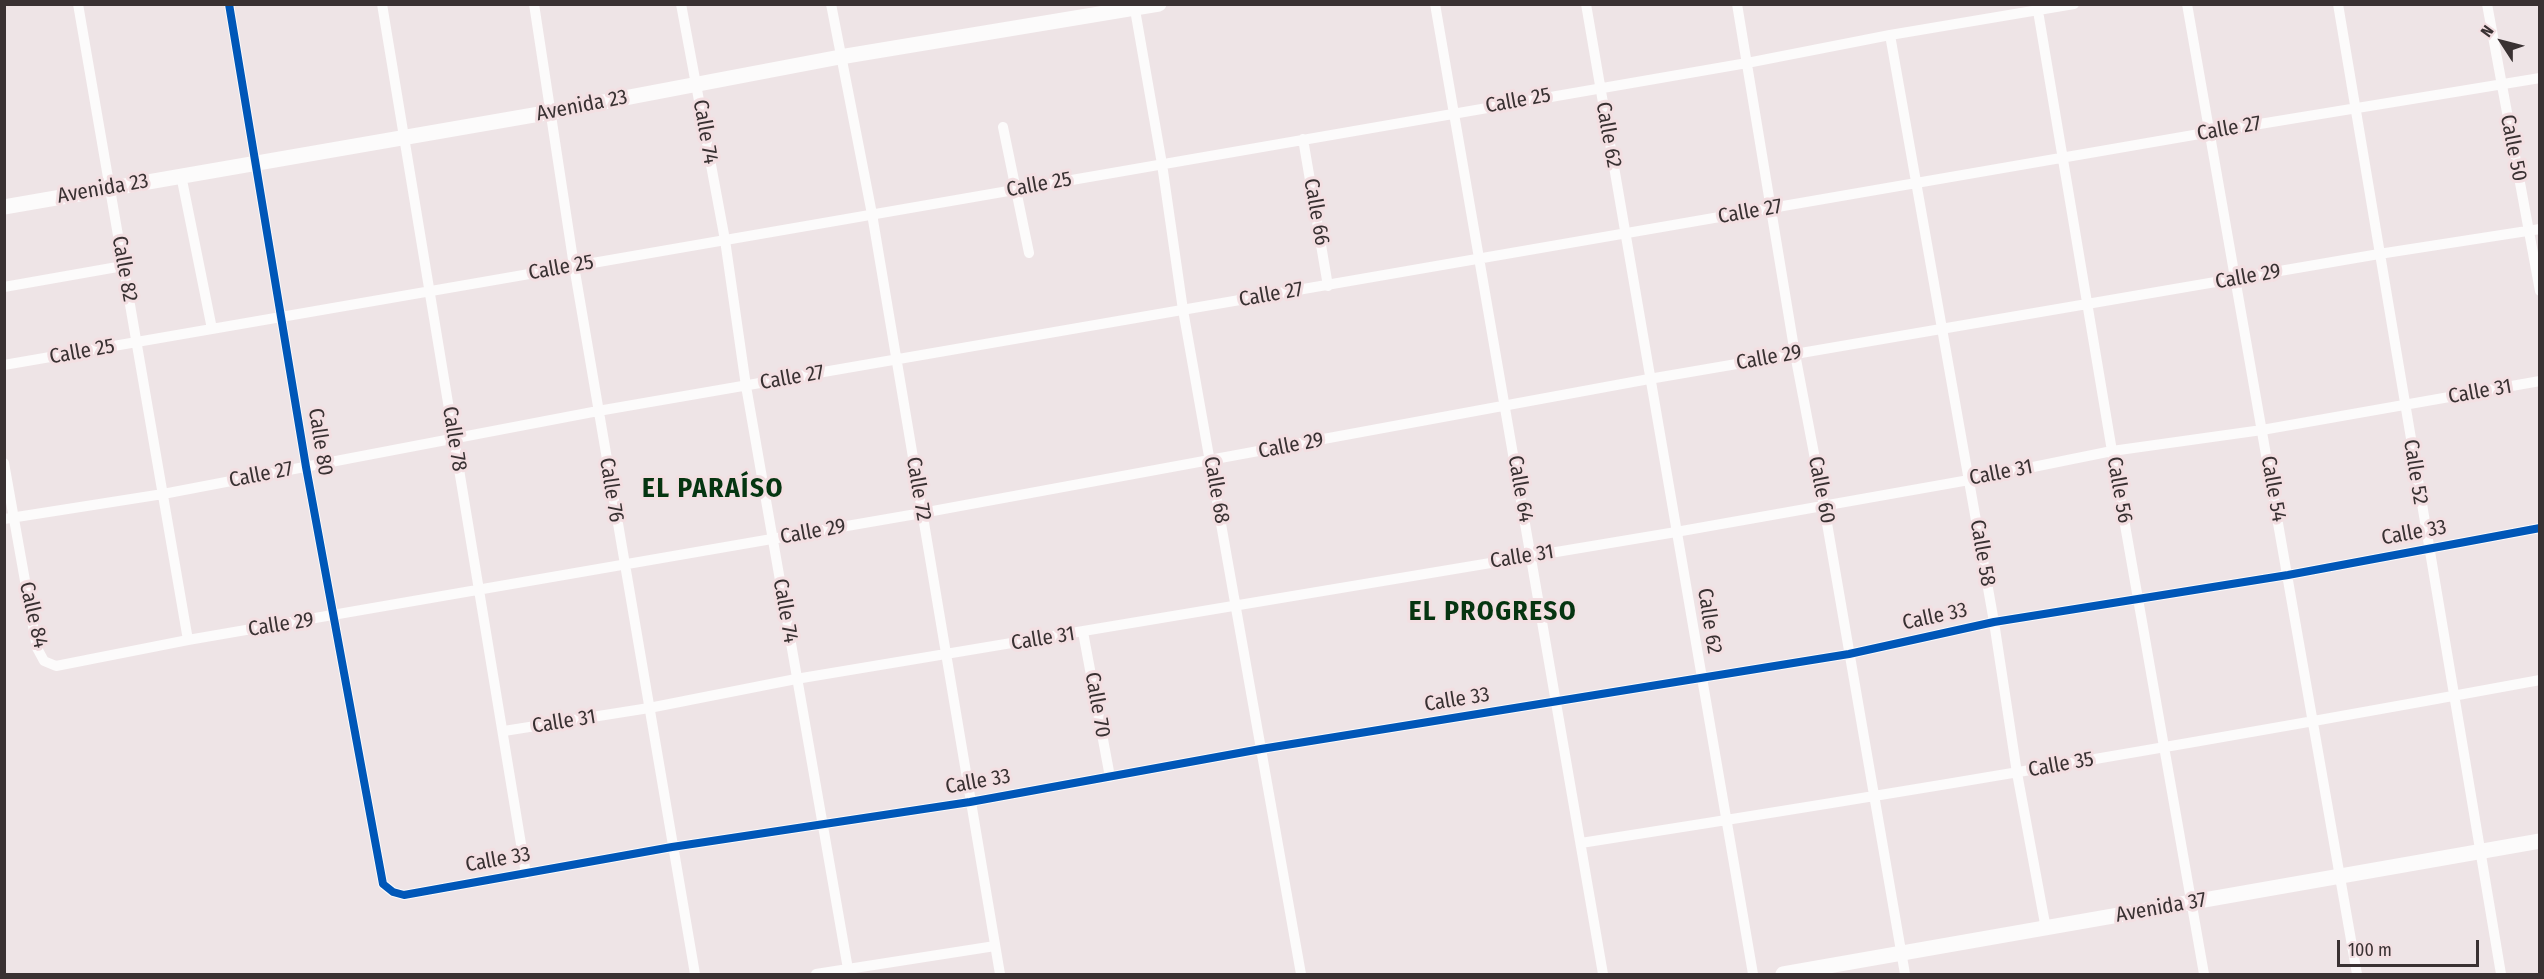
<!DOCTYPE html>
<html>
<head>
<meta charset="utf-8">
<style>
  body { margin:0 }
  #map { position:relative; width:2544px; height:979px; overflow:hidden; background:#eee4e6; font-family:"Fira Sans Condensed",sans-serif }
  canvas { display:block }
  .frame { position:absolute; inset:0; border:6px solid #393132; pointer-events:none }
  .north { position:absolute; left:2472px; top:12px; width:60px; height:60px; -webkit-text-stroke:4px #f3dfe2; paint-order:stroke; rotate:306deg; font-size:16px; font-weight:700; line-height:24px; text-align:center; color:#393132 }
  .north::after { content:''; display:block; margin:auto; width:21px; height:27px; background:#393132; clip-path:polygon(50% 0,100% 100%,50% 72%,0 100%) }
  .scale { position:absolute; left:2337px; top:940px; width:142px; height:27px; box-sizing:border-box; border:3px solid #393132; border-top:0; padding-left:8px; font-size:18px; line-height:21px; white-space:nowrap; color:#393132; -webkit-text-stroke:4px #f3dfe2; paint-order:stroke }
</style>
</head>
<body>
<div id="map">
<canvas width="2544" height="979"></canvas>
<div class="frame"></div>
<div class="north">N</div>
<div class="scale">100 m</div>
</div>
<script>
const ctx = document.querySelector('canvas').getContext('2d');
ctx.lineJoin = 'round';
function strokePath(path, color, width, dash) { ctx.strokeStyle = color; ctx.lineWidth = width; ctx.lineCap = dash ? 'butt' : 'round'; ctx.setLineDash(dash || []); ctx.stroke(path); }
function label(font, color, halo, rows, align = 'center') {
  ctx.font = font + ' "Fira Sans Condensed",sans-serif'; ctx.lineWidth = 6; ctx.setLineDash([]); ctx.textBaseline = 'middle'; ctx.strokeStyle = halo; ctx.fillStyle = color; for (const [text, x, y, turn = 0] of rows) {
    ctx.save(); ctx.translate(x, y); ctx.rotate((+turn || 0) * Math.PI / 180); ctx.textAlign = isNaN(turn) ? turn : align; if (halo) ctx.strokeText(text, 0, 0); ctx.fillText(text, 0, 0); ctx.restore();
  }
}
strokePath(new Path2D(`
  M78,4L188,640
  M229,4L306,467L383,884L393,892L404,895L672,847L970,802L1261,749L1849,654L1994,622L2288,575L2540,528
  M382,4L526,874
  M534,4L574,266L695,974
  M681,4L725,240L746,386L848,969
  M831,4L872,214L1000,974
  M1134,4L1162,164L1183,310L1301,974
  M1435,4L1603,974
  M1586,4L1753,974
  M1737,4L1795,354L1824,506L1905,974
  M2187,4L2357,974
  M2338,4L2501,974
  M2487,4L2540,291
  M2037,5L2112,451L2204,974
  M1890,35L1994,622L2017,773L2046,929
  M1003,127L1029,253
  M1303,139L1328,286
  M181,175L212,329
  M4,287L123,266
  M4,365L1747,63L1890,35L2074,4
  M4,463L37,648L44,661L56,666L188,640L922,513L1649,379L2379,254L2540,229
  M4,519L163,494L598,411L2211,132L2540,78
  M1083,632L1110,777
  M504,731L649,708L796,679L1676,532L1969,480L2112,451L2262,430L2540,381
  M1581,843C1901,793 2221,739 2540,680
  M816,974L995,946`), '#fcfbfb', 10);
strokePath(new Path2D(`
  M4,207L551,112L840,57L1159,4
  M1783,974L2540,841`), '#fcfbfb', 15);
strokePath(new Path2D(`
  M229,4L306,467L383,884L393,892L404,895L672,847L970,802L1261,749L1849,654L1994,622L2288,575L2540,528`), '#0057b8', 8);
label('21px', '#393132', '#f3dfe2', [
  ["Calle 25",1518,101,-10],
  ["Avenida 23",582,106,-11],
  ["Calle 27",2229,129,-10],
  ["Calle 74",705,132,80],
  ["Calle 62",1608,135,80],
  ["Calle 50",2513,148,79],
  ["Calle 25",1039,185,-10],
  ["Avenida 23",103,189,-10],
  ["Calle 66",1316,212,80],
  ["Calle 27",1750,212,-10],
  ["Calle 25",561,268,-10],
  ["Calle 82",124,269,80],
  ["Calle 29",2248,277,-10],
  ["Calle 27",1271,295,-10],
  ["Calle 25",82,352,-10],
  ["Calle 29",1769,358,-10],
  ["Calle 27",792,378,-10],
  ["Calle 31",2480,392,-10],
  ["Calle 78",454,439,81],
  ["Calle 80",320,442,81],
  ["Calle 29",1291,446,-11],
  ["Calle 52",2415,472,81],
  ["Calle 31",2001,473,-11],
  ["Calle 27",261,475,-11],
  ["Calle 72",918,489,80],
  ["Calle 64",1520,489,80],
  ["Calle 54",2273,489,80],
  ["Calle 76",611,490,81],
  ["Calle 68",1216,490,80],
  ["Calle 60",1821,490,79],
  ["Calle 56",2119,490,80],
  ["Calle 29",813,532,-10],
  ["Calle 33",2414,533,-10],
  ["Calle 58",1982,553,80],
  ["Calle 31",1522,557,-9],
  ["Calle 74",785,611,80],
  ["Calle 84",33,615,77],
  ["Calle 33",1935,617,-12],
  ["Calle 62",1709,621,81],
  ["Calle 29",281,625,-9],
  ["Calle 31",1043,639,-9],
  ["Calle 33",1457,700,-9],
  ["Calle 70",1097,705,80],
  ["Calle 31",564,722,-9],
  ["Calle 35",2061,765,-10],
  ["Calle 33",978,782,-10],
  ["Calle 33",498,860,-10],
  ["Avenida 37",2161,908,-10]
]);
ctx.letterSpacing = '1.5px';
label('bold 27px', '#063511', '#f3dfe2', [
  ["EL PARAÍSO",713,489],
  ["EL PROGRESO",1493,612]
]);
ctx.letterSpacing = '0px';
</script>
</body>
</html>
